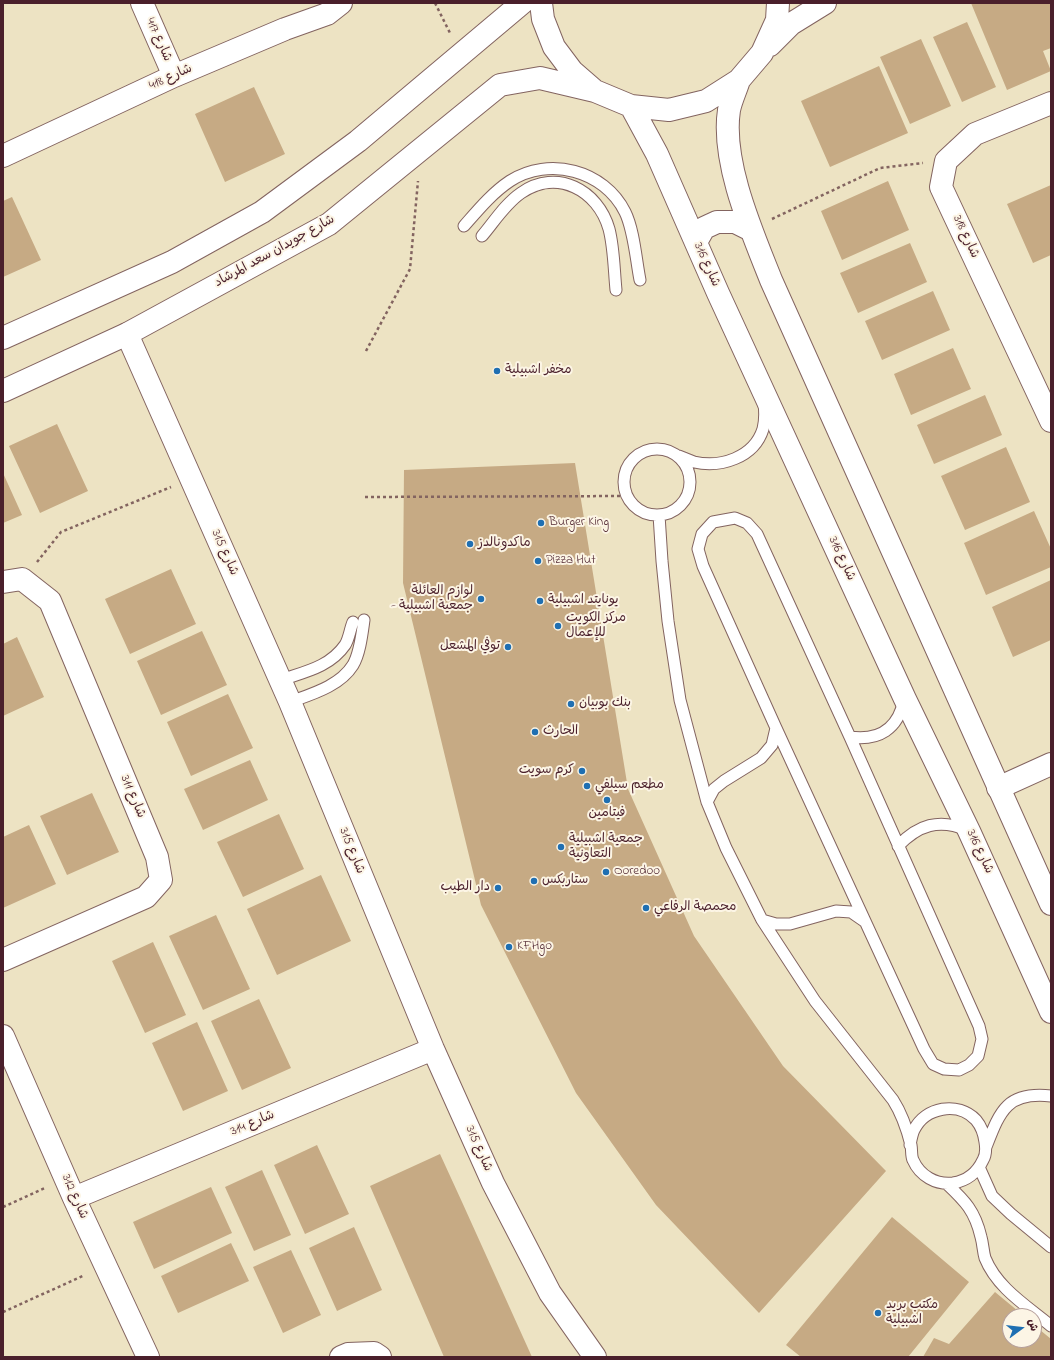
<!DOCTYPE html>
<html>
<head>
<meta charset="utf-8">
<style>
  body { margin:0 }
  #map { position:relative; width:1054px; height:1360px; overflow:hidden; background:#ede3c3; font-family:"Indie Flower","Playpen Sans Arabic",sans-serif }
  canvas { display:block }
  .frame { position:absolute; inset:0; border:4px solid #4a1f2b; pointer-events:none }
  .north { position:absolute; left:1002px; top:1308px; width:40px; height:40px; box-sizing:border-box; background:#fcf5e5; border:1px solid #b59f9b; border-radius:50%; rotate:75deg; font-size:11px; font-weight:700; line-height:16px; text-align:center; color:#4a1f2b }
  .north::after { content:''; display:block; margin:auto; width:14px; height:18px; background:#1f6fb2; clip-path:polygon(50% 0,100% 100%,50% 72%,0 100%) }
</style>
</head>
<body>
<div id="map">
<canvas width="1054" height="1360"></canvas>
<div class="frame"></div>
<div class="north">ش</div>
</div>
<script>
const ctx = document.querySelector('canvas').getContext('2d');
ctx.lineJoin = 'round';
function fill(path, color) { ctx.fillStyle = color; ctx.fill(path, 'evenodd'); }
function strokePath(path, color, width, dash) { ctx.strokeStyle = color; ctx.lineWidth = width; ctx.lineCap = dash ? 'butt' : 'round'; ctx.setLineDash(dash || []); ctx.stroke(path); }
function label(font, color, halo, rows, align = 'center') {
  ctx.font = font + ' "Indie Flower","Playpen Sans Arabic",sans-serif'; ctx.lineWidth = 4; ctx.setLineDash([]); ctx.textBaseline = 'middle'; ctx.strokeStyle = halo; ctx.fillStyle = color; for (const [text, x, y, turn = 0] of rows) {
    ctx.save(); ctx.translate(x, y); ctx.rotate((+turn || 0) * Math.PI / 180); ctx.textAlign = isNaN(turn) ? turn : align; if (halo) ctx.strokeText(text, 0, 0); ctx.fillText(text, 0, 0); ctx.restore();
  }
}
fill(new Path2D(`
  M971,3H1051V48L1043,51L1051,71L1007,90Z
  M967,22L996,87L962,102L933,37Z
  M921,39L951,106L910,124L880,57Z
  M879,66L908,133L830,167L801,101Z
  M254,87L285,154L225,182L195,114Z
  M888,181L909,230L842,260L821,211Z
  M1051,185V255L1033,263L1007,204Z
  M12,197L41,260L3,277V201Z
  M910,243L927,282L858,313L840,273Z
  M933,291L950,330L882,360L865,321Z
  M953,348L971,389L911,415L894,374Z
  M985,395L1002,435L934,464L917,425Z
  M57,424L88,491L40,513L9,446Z
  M1006,447L1030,502L965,530L941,476Z
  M575,463L628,789L694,936L783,1066L886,1171L759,1313L656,1205L576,1093L481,905L403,583L404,470Z
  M3,473L22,515L3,523Z
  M1034,511L1051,549V567L986,595L964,543Z
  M171,569L196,624L130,654L105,599Z
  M1051,580V640L1013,657L992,607Z
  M202,631L227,685L161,715L137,661Z
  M17,637L44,697L3,716V644Z
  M228,694L253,748L191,776L167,722Z
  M250,760L268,800L203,830L184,789Z
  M92,793L119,852L67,875L40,816Z
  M279,814L304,869L243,897L217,842Z
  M29,825L56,884L3,908V837Z
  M321,875L351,941L277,975L247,909Z
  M216,915L250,989L203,1010L169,936Z
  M153,942L186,1015L145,1033L112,961Z
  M259,999L291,1068L242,1090L211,1021Z
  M197,1022L228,1091L183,1111L152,1043Z
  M317,1145L349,1214L305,1234L274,1165Z
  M440,1154L462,1202L532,1357H444L370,1186Z
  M262,1170L291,1235L254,1251L225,1187Z
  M211,1187L232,1233L154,1269L133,1222Z
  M892,1217L969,1282L908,1357H801L786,1345Z
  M354,1227L382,1290L337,1311L309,1248Z
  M231,1243L249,1281L178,1313L161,1276Z
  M291,1250L321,1315L283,1333L253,1267Z
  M995,1292L1024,1316H1010V1340H1034V1325L1051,1339V1357H923L934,1338L949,1344Z`), '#c6aa84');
const lane = new Path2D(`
  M464,226C478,210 492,193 510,181C549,156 604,170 625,212C634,230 636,260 640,280
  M482,236C494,222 505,204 521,193C557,168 598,190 609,229C614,248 614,270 616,290
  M624 482a33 33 0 1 1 66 0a33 33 0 1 1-66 0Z
  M679,456C684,458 689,460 694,462C720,468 754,458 763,429C765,421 765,412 764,404
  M659,515L662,561L668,621L680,700L707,802L726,848L762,920L815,1001L893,1100C902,1114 907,1129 911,1145C912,1150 911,1156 913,1160C920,1176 936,1185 953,1183C966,1181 977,1173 983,1160C986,1155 986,1148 985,1142C984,1134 981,1126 976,1120C958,1101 925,1107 914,1130C912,1134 911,1140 910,1145
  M735,518L747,523L757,534L850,737L979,1026L982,1039L978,1056L969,1065L959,1070L944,1069L933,1064L924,1049L776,728L703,566L698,549L702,534L713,522Z
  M281,680C304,672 330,667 345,645C349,639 350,629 353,622
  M290,702C312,694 340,686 353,665C360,653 362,634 364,620
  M850,737C879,741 898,729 904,700
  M707,802L714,789L724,781L761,758L772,745L776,728
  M898,846C918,825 939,818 967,830
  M762,920L776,924H790L836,911L851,912L864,921
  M986,1147C1000,1111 1007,1091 1051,1096
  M979,1167L992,1196L1011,1214L1051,1247
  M947,1184C965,1201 975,1211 981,1237C983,1244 983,1251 985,1258C997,1288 1027,1306 1051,1326`);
const street = new Path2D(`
  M142,3L174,76
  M1051,103L975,134L946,161L941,187L1051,421
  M3,156L174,76L285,29L327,14L341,3
  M127,334L290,702L433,1049L493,1183L550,1293L595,1357
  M3,582L22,579L50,601L157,857L161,880L146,897L3,960
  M998,788L1051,764
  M3,1036L74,1198L148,1357
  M74,1198L433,1049
  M341,1357L348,1354L374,1353L380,1357`);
const secondary = new Path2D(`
  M541,3L543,19L554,47L572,71L595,91L631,106L669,110L706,101L739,80L762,53L777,20L778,3
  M770,45L791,24L825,3
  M739,80C736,90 731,100 729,110C721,162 752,232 771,280L1051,904
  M631,106L657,154L718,293L905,699L969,831L1051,1012
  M696,242L704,228L717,222H735L751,230
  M3,338L172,262L262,212L358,141L522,3
  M3,391L127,334L329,224L500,85L540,78L595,91`);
strokePath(lane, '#836460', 13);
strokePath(street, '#836460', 24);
strokePath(secondary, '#836460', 24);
strokePath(new Path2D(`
  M435,3L450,33
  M772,219L880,168L923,163
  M366,351L410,269L418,181
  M365,497L626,496
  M37,562L61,532L171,487
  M3,1207L45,1188
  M3,1312L85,1275`), '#836460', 2.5, [3, 3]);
strokePath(lane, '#fff', 11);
strokePath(street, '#fff', 22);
strokePath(secondary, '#fff', 22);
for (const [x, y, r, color] of [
  [497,371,4,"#1f6fb2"],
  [541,523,4,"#1f6fb2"],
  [470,544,4,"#1f6fb2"],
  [538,561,4,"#1f6fb2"],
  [481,599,4,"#1f6fb2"],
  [540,601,4,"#1f6fb2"],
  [558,626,4,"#1f6fb2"],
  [508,647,4,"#1f6fb2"],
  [571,704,4,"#1f6fb2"],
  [535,732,4,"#1f6fb2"],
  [582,771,4,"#1f6fb2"],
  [587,786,4,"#1f6fb2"],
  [607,800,4,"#1f6fb2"],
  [561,847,4,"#1f6fb2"],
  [606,872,4,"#1f6fb2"],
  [534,881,4,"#1f6fb2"],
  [498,888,4,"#1f6fb2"],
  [646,908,4,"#1f6fb2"],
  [509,947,4,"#1f6fb2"],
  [878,1313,4,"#1f6fb2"]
]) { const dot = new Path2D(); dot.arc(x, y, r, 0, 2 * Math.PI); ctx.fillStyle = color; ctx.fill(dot); strokePath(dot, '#fcf5e5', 1.5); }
label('13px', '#4a1f2b', '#fcf5e5', [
  ["شارع 417",158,40,66],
  ["شارع 418",171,78,-24],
  ["شارع 318",965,237,65],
  ["شارع جويدان سعد المرشاد",275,252,-29],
  ["شارع 316",706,265,66],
  ["شارع 315",224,553,66],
  ["شارع 316",841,559,65],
  ["شارع 311",132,797,67],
  ["شارع 315",351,851,68],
  ["شارع 316",979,852,65],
  ["شارع 314",253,1124,-23],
  ["شارع 315",478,1149,66],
  ["شارع 312",74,1197,66]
]);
label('13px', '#4a1f2b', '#fcf5e5', [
  ["مخفر اشبيلية",505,371],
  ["Burger King",549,523],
  ["ماكدونالدز",478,544],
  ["Pizza Hut",546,561],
  ["لوازم العائلة",473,592,"right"],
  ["- جمعية اشبيلية",473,607,"right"],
  ["يونايتد اشبيلية",548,601],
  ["مركز الكويت",566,619],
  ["للإعمال",566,634],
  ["توفي المشعل",500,647,"right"],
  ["بنك بوبيان",579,704],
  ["الحارث",543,732],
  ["كرم سويت",574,771,"right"],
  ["مطعم سيلفي",595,786],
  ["فيتامين",607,814,"center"],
  ["جمعية اشبيلية",569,840],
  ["التعاونية",569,855],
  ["Ooredoo",614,872],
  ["ستاربكس",542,881],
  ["دار الطيب",490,888,"right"],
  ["محمصة الرفاعي",654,908],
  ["KFHgo",517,947],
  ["مكتب بريد",886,1306],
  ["اشبيلية",886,1321]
], 'left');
</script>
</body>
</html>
